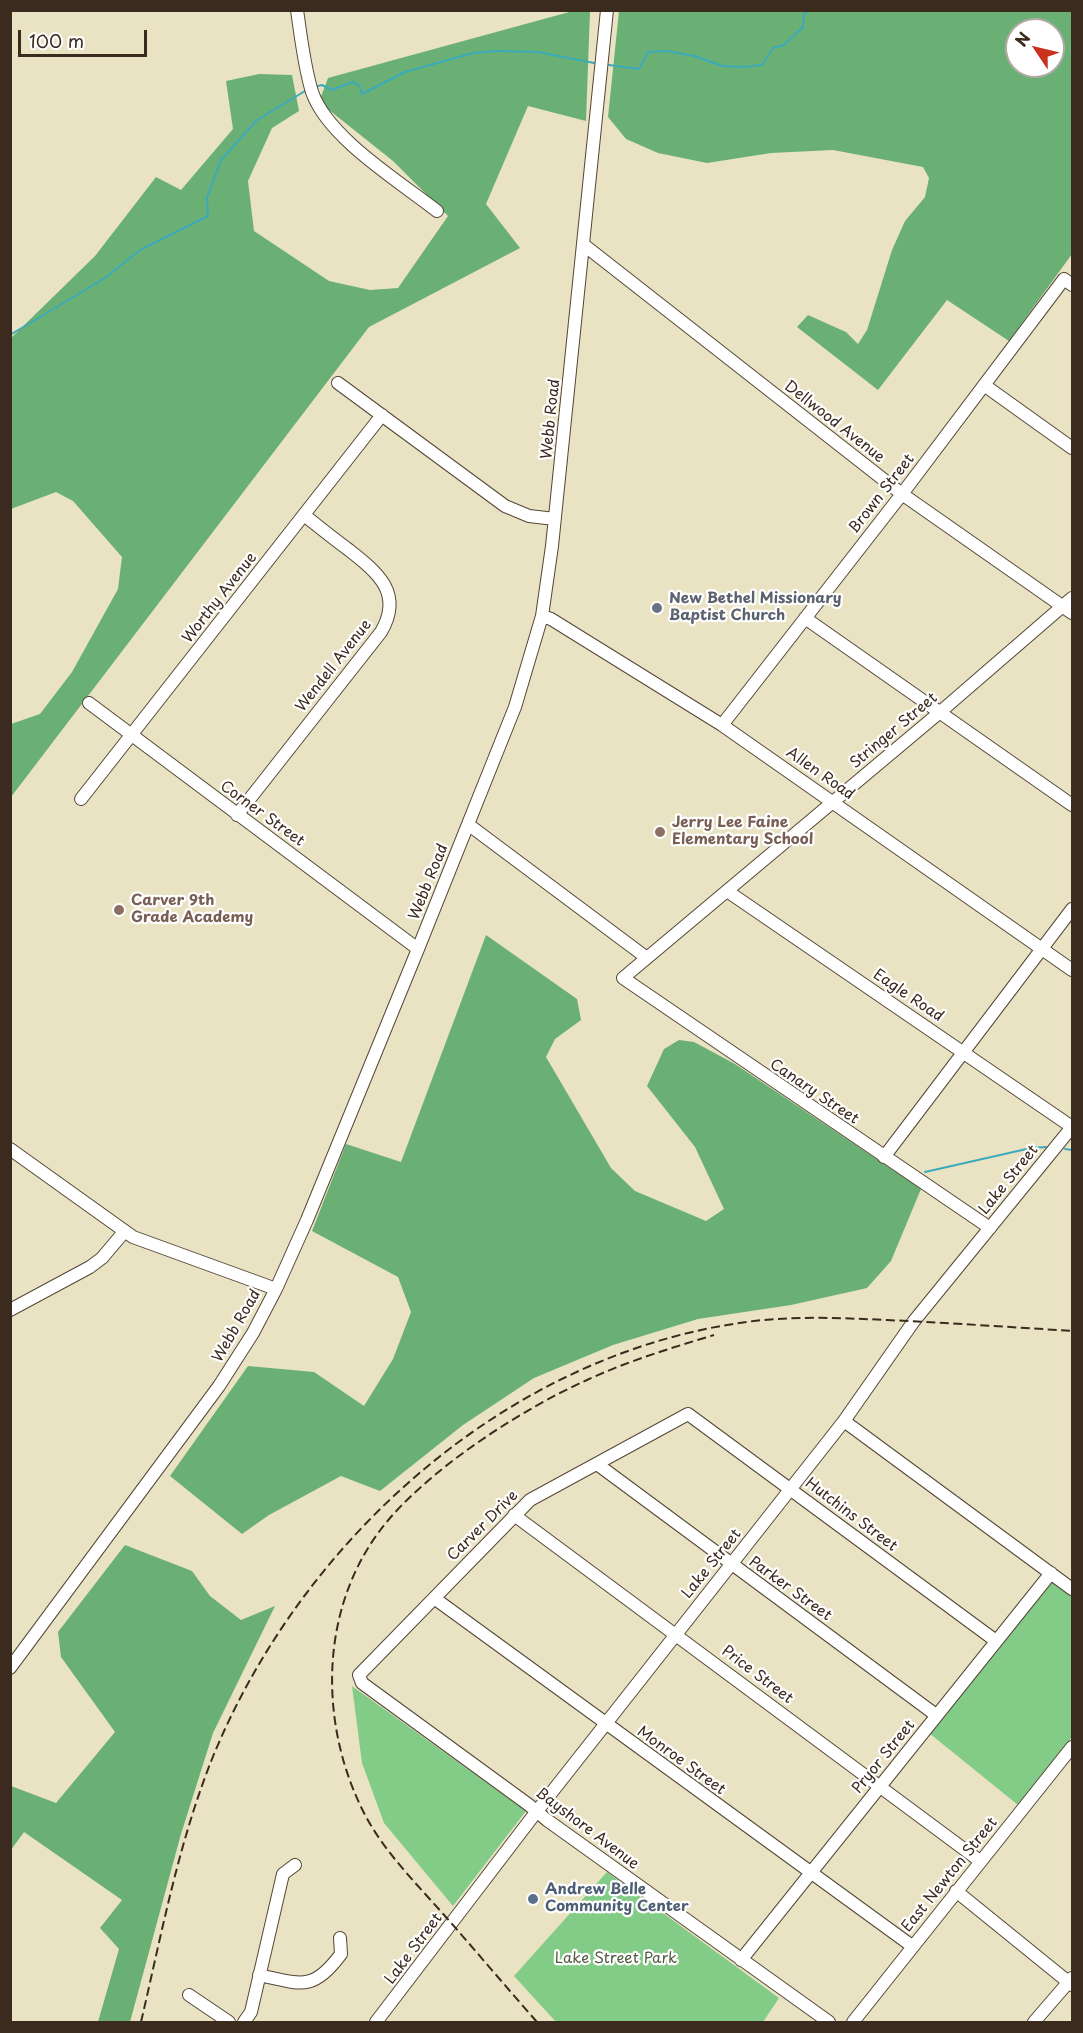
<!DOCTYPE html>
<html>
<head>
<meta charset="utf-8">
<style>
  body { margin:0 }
  #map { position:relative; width:1083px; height:2033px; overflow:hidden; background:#e9e3c3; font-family:"Playpen Sans",sans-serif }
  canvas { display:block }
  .frame { position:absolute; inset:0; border:12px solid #3b2a1e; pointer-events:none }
  .north { position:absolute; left:1005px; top:18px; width:60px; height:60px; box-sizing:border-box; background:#fff; border:2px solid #b1aaa5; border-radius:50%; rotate:305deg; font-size:16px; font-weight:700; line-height:24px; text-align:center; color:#3b2a1e }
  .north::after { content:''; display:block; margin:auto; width:21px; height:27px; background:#c8321e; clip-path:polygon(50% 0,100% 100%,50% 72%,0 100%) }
  .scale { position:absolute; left:18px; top:30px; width:129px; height:27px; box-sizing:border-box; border:3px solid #3b2a1e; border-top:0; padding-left:8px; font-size:18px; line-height:21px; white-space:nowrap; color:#3b2a1e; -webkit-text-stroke:4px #fff; paint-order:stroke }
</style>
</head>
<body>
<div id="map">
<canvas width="1083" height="2033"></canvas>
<div class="frame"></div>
<div class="north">N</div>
<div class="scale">100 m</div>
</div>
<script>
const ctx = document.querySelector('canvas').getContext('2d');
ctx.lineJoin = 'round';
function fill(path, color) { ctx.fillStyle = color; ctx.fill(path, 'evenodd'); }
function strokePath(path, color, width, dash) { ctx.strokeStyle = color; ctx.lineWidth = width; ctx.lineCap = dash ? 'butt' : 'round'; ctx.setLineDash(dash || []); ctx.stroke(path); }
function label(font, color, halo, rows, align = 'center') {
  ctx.font = font + ' "Playpen Sans",sans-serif'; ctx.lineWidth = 4.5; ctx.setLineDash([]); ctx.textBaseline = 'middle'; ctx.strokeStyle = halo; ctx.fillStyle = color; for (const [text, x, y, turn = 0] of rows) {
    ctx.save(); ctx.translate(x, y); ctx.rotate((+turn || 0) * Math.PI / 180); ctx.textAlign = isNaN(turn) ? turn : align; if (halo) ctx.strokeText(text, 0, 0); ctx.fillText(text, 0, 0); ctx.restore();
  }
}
fill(new Path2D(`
  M1052,1582L1055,1583L1072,1596V1737L1018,1805L929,1733L1048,1584Z
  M352,1686L526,1811L453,1906L384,1823L362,1763Z
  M607,1872L779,1998L763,2022H556L514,1976Z`), '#83cc88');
fill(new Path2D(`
  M573,11H590L586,121L528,106L486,204L520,248L369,327L11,797V724L40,714L72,672L118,589L122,557L73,501L56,492L11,509V338L95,256L156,177L181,190L233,129L226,81L259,74L292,75L299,111L272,128L248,181L254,231L329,281L370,290L398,288L448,216L393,161L319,102L328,78Z
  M619,11H1072V254L1009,341L947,300L878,390L797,327L808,315L846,332L858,344L867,330L892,250L905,221L925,197L929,178L923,167L833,150L771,153L707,163L658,153L626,139L608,117ZM1017,30H1053V66H1017Z
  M486,935L577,999L581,1020L555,1039L546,1057L611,1168L635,1191L706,1221L724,1209L695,1147L647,1086L664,1049L679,1040L694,1042L735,1064L921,1189L891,1261L867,1288L791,1305L698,1319L613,1345L534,1378L463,1425L380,1491L341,1476L269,1515L242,1534L170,1476L248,1366L314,1372L364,1406L393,1359L411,1312L398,1277L312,1231L346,1144L401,1162Z
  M125,1545L192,1571L210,1596L241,1620L275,1606L213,1733L181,1834L130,2022H98L119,1949L100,1928L122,1900L24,1832L11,1850V1786L56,1803L115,1732L61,1657L58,1632Z`), '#6ab074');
strokePath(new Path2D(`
  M609,65L639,69L648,52L667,51L694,56L723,66L744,67L762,65L773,48L784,45L803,27L804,15L809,10
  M318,86L322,85L332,90L352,82L359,85L362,94L405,72L473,53L496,51L538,52L594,63
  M10,335L105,278L140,250L208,216L207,198L221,160L257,120L305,91
  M1065,1149L1072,1150
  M925,1172L1031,1148L1046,1147`), '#3caaba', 2);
const minor = new Path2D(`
  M297,10C301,37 304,66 312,92C328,138 399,181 437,211
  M584,245L902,494L1072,613
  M338,383L505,506L529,516L555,519
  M984,385L1072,448
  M542,616L551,619L722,725L1072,970
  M805,618L1072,805
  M89,703L418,949
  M722,725L902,494L1064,279L1072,285
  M81,799L382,415
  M237,815L381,632C404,593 377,572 349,550C334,539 319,527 304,515
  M469,825L647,958
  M727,891L1072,1127
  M10,1149L133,1237L276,1289
  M884,1157L1072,909
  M990,1228L623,978L939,713L1072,598
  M10,1310L90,1267L102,1258L124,1232
  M844,1421L1072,1589
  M597,1464L936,1715
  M514,1515L980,1861
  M434,1598L912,1946
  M10,1668L219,1386L253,1333L276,1289L307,1220L418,949L515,707L542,616L552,546L607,10
  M956,1891L1072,1985
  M741,1960L1051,1573
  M259,1975C301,1984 313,1992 341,1954L340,1938
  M189,1995L229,2022
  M244,2022L251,2012L283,1874L295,1865
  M376,2022L537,1811L844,1421L914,1321L1072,1127
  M829,2022L547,1820L529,1805L362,1683L359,1675L530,1500L688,1414L996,1641
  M853,2022L1072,1747
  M1034,2022L1072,1978`);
strokePath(minor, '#554637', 14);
strokePath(minor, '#fff', 12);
strokePath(new Path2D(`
  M141,2022C162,1932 179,1840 214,1754C306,1533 514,1350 754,1321C799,1316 842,1318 887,1320C949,1323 1011,1327 1072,1331
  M537,2022C506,1987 476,1951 445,1916C416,1883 382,1850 362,1809C317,1717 320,1599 390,1518C436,1465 522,1409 587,1380C628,1361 671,1348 714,1335`), '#3b2a1e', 2, [9, 4.5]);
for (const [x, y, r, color] of [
  [657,608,6,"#6b7280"],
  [660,832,6,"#8d6e63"],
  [119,910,6,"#8d6e63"],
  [533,1899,6,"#5c6f8a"]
]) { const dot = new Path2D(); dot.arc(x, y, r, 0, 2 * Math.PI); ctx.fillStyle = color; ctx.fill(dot); strokePath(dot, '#fff', 2); }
label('15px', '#3b2a1e', '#fff', [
  ["Webb Road",551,419,-84],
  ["Dellwood Avenue",834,422,38],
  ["Brown Street",882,494,-52],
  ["Worthy Avenue",220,598,-52],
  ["Wendell Avenue",334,666,-52],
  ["Stringer Street",894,731,-40],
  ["Allen Road",820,774,35],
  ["Corner Street",262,814,36],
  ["Webb Road",429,882,-68],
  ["Eagle Road",908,996,34],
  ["Canary Street",814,1092,34],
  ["Lake Street",1009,1180,-51],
  ["Webb Road",237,1326,-60],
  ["Hutchins Street",851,1515,37],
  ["Carver Drive",483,1526,-45],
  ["Lake Street",712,1564,-51],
  ["Parker Street",790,1589,36],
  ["Price Street",757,1675,37],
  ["Pryor Street",884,1757,-51],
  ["Monroe Street",681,1761,36],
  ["Bayshore Avenue",587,1829,37],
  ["East Newton Street",950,1875,-51],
  ["Lake Street",414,1949,-53]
]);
label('bold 15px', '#5b616d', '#fff', [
  ["New Bethel Missionary",669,599],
  ["Baptist Church",669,616]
], 'left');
label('bold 15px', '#785e54', '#fff', [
  ["Jerry Lee Faine",672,823],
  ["Elementary School",672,840],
  ["Carver 9th",131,901],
  ["Grade Academy",131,918]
], 'left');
label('bold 15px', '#4e5e75', '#fff', [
  ["Andrew Belle",545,1890],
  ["Community Center",545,1907]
], 'left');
label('15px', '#515b3e', '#fff', [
  ["Lake Street Park",616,1959]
]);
</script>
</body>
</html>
